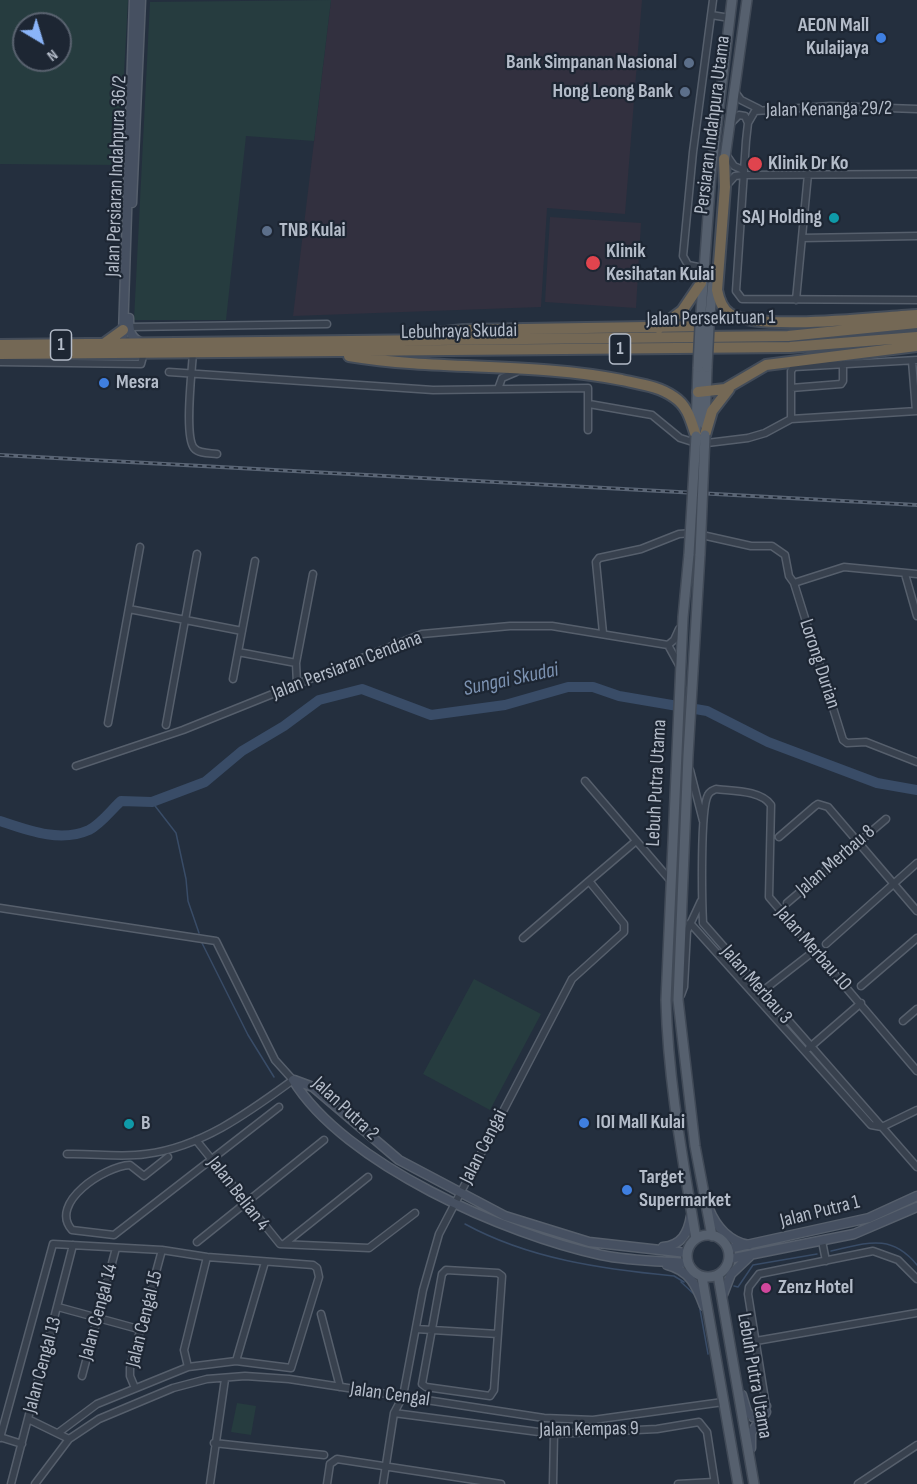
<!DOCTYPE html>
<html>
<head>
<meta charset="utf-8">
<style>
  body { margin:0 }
  #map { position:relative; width:917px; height:1484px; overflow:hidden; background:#242f3e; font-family:"Sofia Sans Condensed",sans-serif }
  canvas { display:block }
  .north { position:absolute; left:12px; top:12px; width:60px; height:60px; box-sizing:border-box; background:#1d2633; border:2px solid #59626f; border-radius:50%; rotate:142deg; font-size:16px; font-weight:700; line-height:24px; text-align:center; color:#b4bcc9 }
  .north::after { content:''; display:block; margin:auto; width:21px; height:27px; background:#8ab4f8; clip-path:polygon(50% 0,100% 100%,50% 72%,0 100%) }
</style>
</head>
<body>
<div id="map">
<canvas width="917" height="1484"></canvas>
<div class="north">N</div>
</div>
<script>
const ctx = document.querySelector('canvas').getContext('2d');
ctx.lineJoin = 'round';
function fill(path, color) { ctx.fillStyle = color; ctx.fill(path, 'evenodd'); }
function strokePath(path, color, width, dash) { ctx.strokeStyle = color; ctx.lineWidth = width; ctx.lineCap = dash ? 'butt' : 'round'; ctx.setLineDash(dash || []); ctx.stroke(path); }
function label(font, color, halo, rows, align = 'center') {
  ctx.font = font + ' "Sofia Sans Condensed",sans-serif'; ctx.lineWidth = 4.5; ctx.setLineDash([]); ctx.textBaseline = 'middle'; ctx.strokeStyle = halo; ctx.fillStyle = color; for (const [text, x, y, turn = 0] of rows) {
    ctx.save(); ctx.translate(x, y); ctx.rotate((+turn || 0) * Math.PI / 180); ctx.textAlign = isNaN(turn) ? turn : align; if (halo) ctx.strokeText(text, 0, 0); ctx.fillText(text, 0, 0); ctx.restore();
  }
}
fill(new Path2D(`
  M331,0H642L625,214L547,208L541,307L293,316Z
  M550,217L641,223L636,308L545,302Z`), '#32303f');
fill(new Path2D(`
  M0,0H128L119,165L0,164ZM24,24H60V60H24Z
  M331,0L314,141L246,136L226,320H134L150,2Z
  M474,979L541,1014L490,1110L423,1074Z
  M237,1403L256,1406L251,1435L231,1432Z`), '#263c3f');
strokePath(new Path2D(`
  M152,802L176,833L186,879L188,901L199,933
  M201,941L248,1035L274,1077
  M465,1224C529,1259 602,1269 674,1276L684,1282
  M831,1251C867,1243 891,1233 917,1265
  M681,1282L695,1295
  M734,1286L738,1287L753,1265L817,1254
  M699,1304L708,1354`), '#394c67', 1.5);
strokePath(new Path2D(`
  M0,821C27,830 60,843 89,830C101,824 111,810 121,801L152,802L205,782L242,751L284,726L319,700L362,689L431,715L505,705L568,687H593L619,696L707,711L768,742L877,783L917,790`), '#394c67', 10);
const street = new Path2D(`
  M711,15L730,18
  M735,92L741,100L759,109
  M917,109L831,106L755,111L748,123L746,141L736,291L742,299L917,300
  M730,124L739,115L745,116L748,123
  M725,153L734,166L743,170
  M726,186L735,176L743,175L917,174
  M802,238L917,236
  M703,268L688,265L683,256L693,152L713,0
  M796,300L808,174
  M129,327L327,324
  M193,352C192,371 184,436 194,448C199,454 210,453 217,454
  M917,360L794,367L791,371V419L917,411
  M912,361L916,411
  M0,362L141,364L144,353
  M169,372L433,390L588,388V430
  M791,388L841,384L843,381V364
  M498,389L502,378L516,372
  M589,404L652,415L680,438L699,444L748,438L765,433L791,419
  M905,574L917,616
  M794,583L843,740L847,743L866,742L917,762
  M129,609L242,631
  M603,633L596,562L599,558L641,549L679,534L693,533L751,546H772L785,555L789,576L794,583L844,567L917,574
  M668,645L674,640L679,629
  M668,645L679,665
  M238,652L296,663
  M233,679L255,561
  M297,684L296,663L313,574
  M108,723L140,547
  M166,725L197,554
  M76,766L183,730L422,634L510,626H552L668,645
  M690,770L703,821
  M585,781L670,880
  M779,837L815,806L818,804L828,807L917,911
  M787,903L886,819
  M0,908L216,941L275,1060L293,1080C249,1112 202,1147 146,1154C120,1158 93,1153 67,1154
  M690,923L871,1125L882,1127L917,1110
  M523,938L589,881
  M826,944L917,863
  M861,986L917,938
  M760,993L814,951
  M681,995L684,987L687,931L701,901
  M903,1021L917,1009
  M809,1048L861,1003
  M917,1071L769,897L771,805C761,790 732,791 716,789C712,791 710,791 708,795C700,809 702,902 703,923L917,1167
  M196,1140L280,1244L369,1248L415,1213
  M168,1157L144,1176L130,1165C105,1166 48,1203 72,1230L114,1235L279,1107
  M822,1241L826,1261
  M197,1242L324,1140
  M284,1244L368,1177
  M446,1270L498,1273L502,1276L494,1390L490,1396L426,1387L422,1384L442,1274Z
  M58,1307L142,1330
  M321,1314L340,1387
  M416,1329L498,1334
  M756,1341L917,1313
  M236,1361L265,1262
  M188,1367L184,1350L207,1257
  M82,1376L116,1248
  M135,1388L130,1376V1368L162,1250
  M766,1406L748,1294L749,1287L759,1274L873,1251L898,1260L917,1279
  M394,1413L554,1434L657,1429L699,1422L707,1432L715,1484
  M28,1419L69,1439
  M0,1437L22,1444
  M0,1438L53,1244L162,1250L207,1257L313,1265L317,1268L319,1277L291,1368L236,1361L188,1367L97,1404L58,1433
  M214,1443L324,1455
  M11,1484L73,1245
  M35,1484L69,1439L99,1419L173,1388L207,1379L245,1376L289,1379L544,1418L593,1420L723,1402
  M210,1484L225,1379
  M327,1484L330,1464L337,1459L501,1484
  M383,1484L394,1413L403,1396L423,1290L439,1234L572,979L624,932V924L589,881L636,841
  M553,1484L554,1434
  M678,1484L714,1482
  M858,1484L917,1445`);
const secondary = new Path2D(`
  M132,203L141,0
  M129,318C129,330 130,339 143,343
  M123,335L134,0
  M293,1080C344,1164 507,1235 601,1255C629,1261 659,1261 688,1263
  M294,1080L313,1087L399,1160L505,1216L589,1242L687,1253
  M709,1209C716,1227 730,1242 749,1245
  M663,1247C682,1245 688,1233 691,1216
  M728,1249L869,1218L917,1196
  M729,1259L854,1234L917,1207
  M667,1265C690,1271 696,1285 704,1306
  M722,1297L731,1274L750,1256
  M742,1395L747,1412L753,1417L760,1416L766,1406
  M751,1448V1433L766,1412`);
const primary = new Path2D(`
  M724,165L747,0
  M700,326L711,174L732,0
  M709,326L713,281
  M705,425L707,367
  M696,430L698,367
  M689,554L683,617L666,1000C668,1081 683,1160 696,1239
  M700,554L688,755L678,1000L695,1146L712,1236
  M687 1256a21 21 0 1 1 42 0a21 21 0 1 1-42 0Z
  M718,1275L754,1484
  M702,1277L738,1484`);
const highway = new Path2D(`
  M724,159L725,187L717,290C719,300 722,309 730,314C760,331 878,317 917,315
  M659,328L682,311L701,283
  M421,335L463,330L708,326
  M105,343L123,330
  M0,345L788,336L917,323
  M0,354L790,347L917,337
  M349,356C439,371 532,362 622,380C639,384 659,386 674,397C688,406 691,421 696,436
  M698,392L725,389L766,365L917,346
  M705,435L712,411L729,389`);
strokePath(street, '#565f6c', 9);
strokePath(secondary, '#565f6c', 11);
strokePath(primary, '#414a57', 12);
strokePath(highway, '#434c59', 14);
strokePath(street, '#38414e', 6);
strokePath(secondary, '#465061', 8);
strokePath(primary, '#56606e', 9);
strokePath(highway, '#746855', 10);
const rail = new Path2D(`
  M0,455L917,505`);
strokePath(rail, '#5a6575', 4);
strokePath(rail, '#1d2633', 1.5, [4.5]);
const primaryBridge = new Path2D(`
  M698,367L700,326
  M707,367L709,326
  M689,554L696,436
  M700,554L705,435`);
strokePath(primaryBridge, '#414a57', 12, []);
strokePath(primaryBridge, '#56606e', 9);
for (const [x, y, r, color] of [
  [881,38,6,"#3f7fe0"],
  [689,63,6,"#5c6f8a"],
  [685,92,6,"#5c6f8a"],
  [755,164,8,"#e0444e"],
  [834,218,6,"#0f9aa8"],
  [267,231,6,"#5c6f8a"],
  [593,263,8,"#e0444e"],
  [104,383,6,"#3f7fe0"],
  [584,1123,6,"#3f7fe0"],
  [129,1124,6,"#0f9aa8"],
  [627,1190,6,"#3f7fe0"],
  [766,1288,6,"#d1479c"]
]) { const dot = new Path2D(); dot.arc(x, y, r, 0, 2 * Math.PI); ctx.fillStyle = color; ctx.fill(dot); strokePath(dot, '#1d2633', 2); }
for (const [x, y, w] of [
  [61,345,21],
  [620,349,21]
]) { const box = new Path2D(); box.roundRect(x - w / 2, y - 15, w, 30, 4.5); ctx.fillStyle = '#1d2633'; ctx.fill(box); strokePath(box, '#b4bcc9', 1.5); }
label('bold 18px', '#b4bcc9', null, [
  ["1",61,345],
  ["1",620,349]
]);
label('bold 20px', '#b4bcc9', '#1d2633', [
  ["AEON Mall",869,26,"right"],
  ["Kulaijaya",869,49,"right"],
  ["Bank Simpanan Nasional",677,63,"right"],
  ["Hong Leong Bank",673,92,"right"],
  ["Klinik Dr Ko",768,164],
  ["SAJ Holding",822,218,"right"],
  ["TNB Kulai",279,231],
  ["Klinik",606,252],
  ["Kesihatan Kulai",606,275],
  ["Mesra",116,383],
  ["IOI Mall Kulai",596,1123],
  ["B",141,1124],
  ["Target",639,1178],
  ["Supermarket",639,1201],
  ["Zenz Hotel",778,1288]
], 'left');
label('20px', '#b4bcc9', '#1d2633', [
  ["Jalan Kenanga 29/2",829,110,-1],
  ["Persiaran Indahpura Utama",713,125,-83],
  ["Jalan Persiaran Indahpura 36/2",117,176,-88],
  ["Jalan Persekutuan 1",711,319,-1],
  ["Lebuhraya Skudai",459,332,-1],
  ["Lorong Durian",819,664,72],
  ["Jalan Persiaran Cendana",347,666,-21],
  ["Lebuh Putra Utama",657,783,-87],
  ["Jalan Merbau 8",836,861,-41],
  ["Jalan Merbau 10",813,949,49],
  ["Jalan Merbau 3",756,985,49],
  ["Jalan Putra 2",345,1109,43],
  ["Jalan Cengai",484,1147,-63],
  ["Jalan Belian 4",238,1194,52],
  ["Jalan Putra 1",820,1212,-14],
  ["Jalan Cengal 14",99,1312,-75],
  ["Jalan Cengal 15",145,1319,-76],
  ["Jalan Cengal 13",43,1365,-75],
  ["Lebuh Putra Utama",754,1376,80],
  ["Jalan Cengal",390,1395,8],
  ["Jalan Kempas 9",589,1430,-1]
]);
label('italic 21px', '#7c92b1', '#1d2633', [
  ["Sungai Skudai",511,680,-12]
]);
</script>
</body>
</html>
